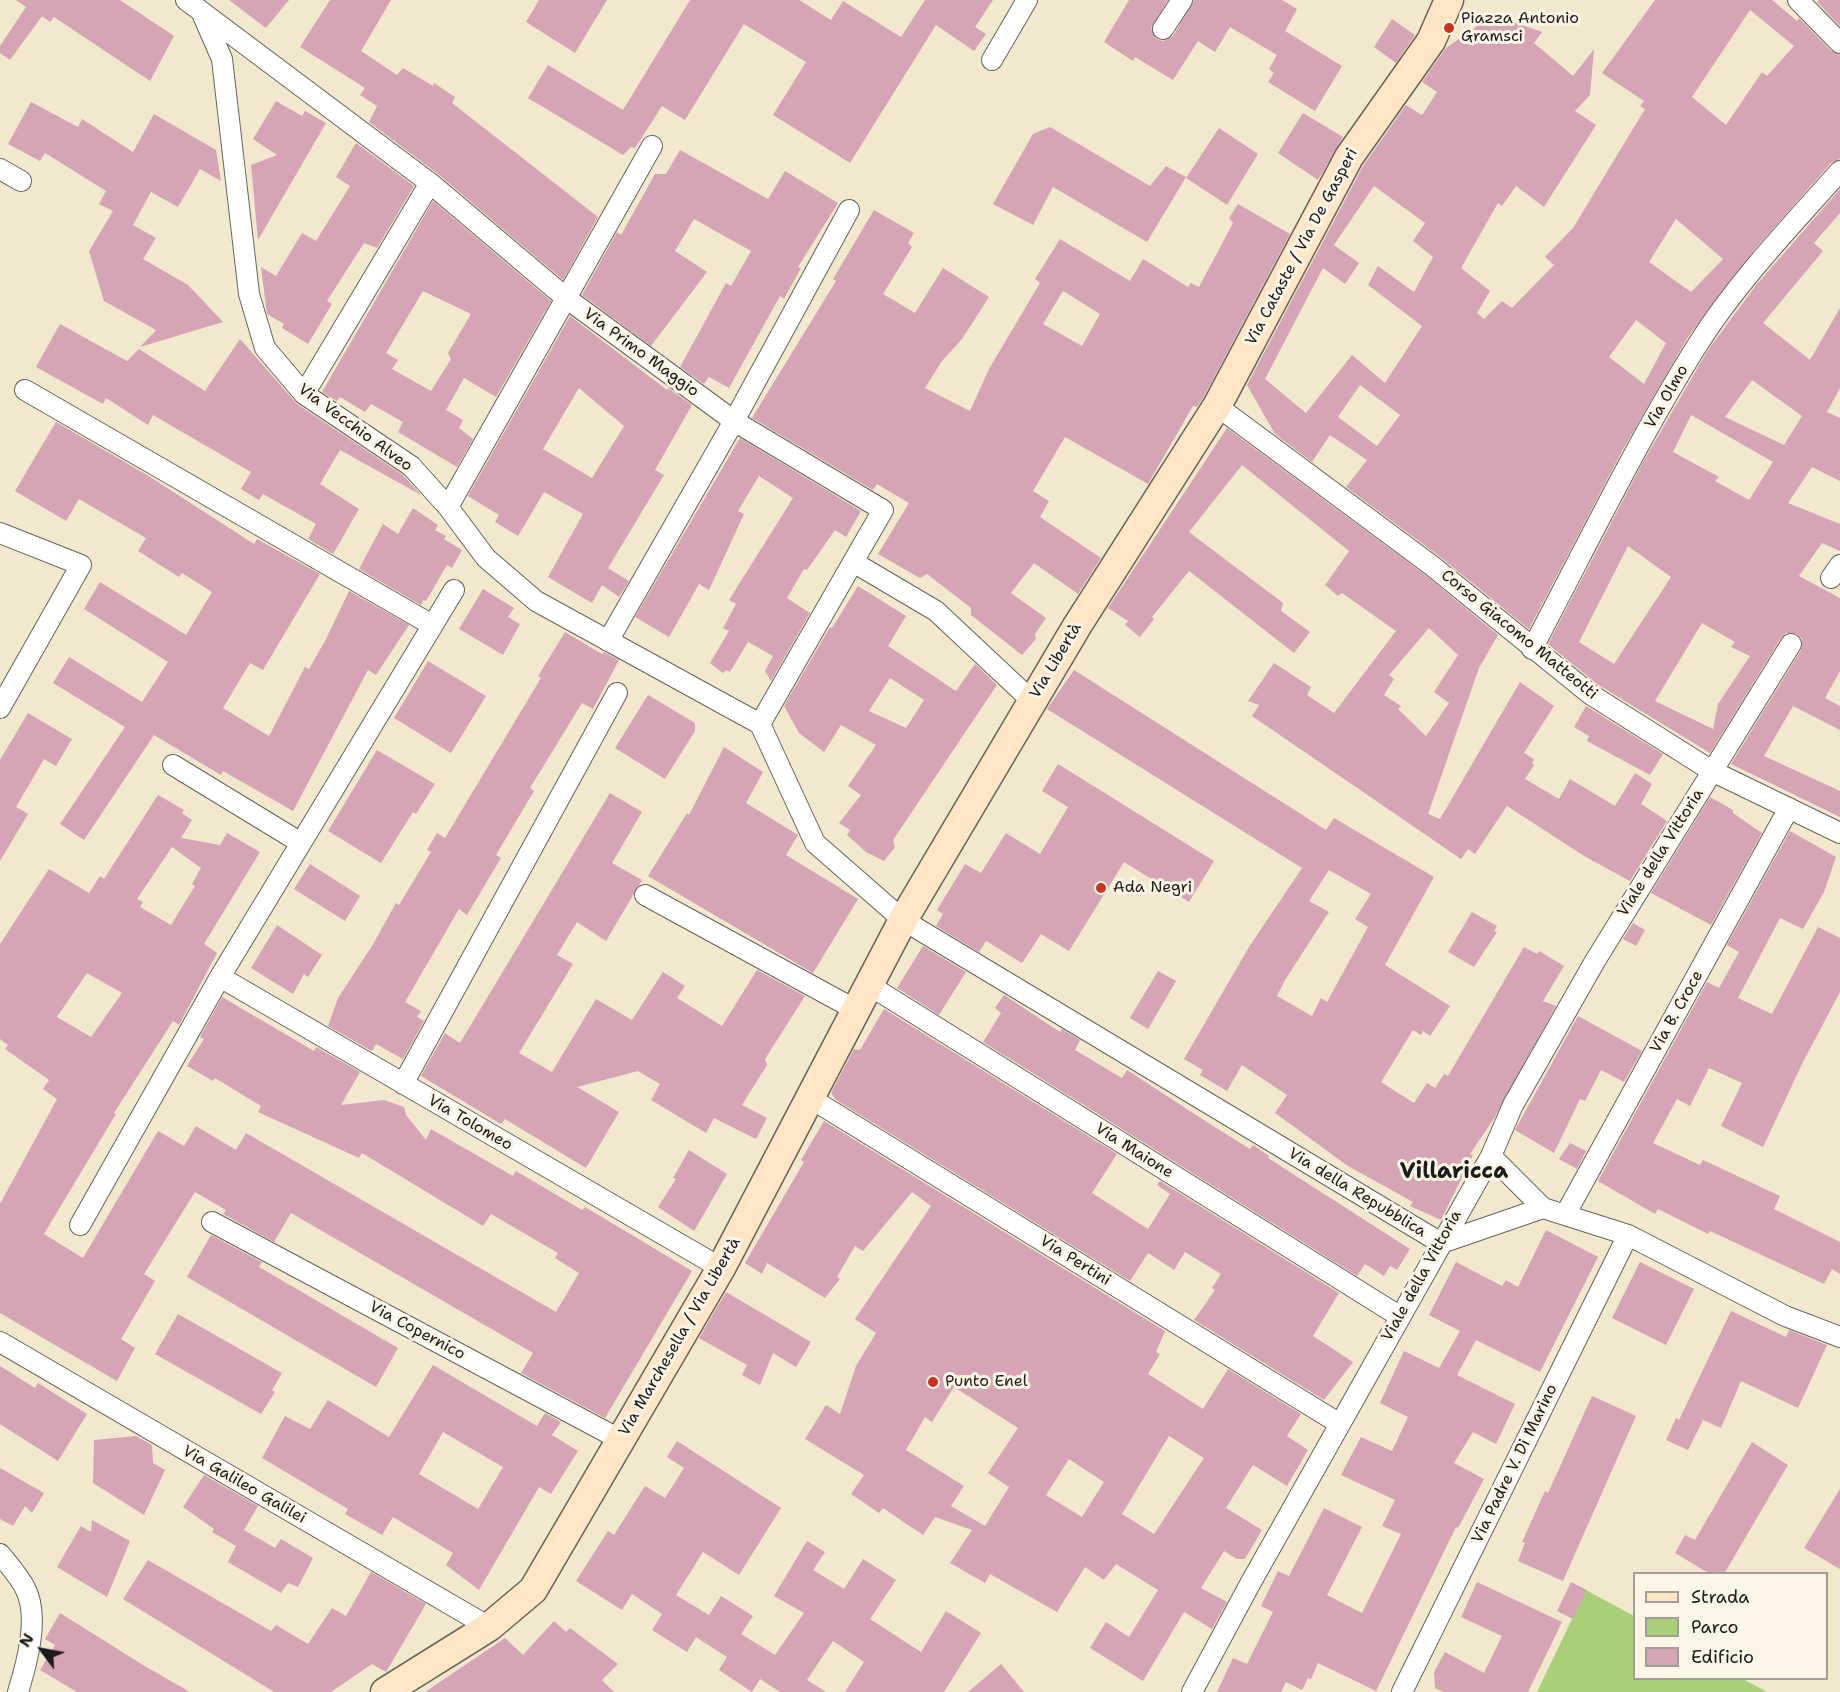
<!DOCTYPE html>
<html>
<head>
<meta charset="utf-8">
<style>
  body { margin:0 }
  #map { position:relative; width:1840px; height:1692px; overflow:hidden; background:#f2e8cd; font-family:"Shantell Sans",sans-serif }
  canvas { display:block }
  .legend { position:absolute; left:1633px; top:1572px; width:195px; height:108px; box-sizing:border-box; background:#fcf5e5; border:2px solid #a29e95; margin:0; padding:8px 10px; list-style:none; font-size:18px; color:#1c1c1c }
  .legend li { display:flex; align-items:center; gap:12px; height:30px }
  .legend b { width:30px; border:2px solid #a29e95 }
  .north { position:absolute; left:12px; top:1620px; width:60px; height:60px; -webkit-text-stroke:4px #fcf5e5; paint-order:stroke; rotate:302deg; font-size:16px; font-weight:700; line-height:24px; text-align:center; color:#1c1c1c }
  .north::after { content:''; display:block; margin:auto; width:21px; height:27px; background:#1c1c1c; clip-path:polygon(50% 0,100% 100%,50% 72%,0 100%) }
</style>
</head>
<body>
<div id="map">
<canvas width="1840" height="1692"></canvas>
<ul class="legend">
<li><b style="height:8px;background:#fee5c5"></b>Strada</li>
<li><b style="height:16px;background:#aacf79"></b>Parco</li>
<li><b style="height:16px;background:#d5a4b5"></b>Edificio</li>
</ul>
<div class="north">N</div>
</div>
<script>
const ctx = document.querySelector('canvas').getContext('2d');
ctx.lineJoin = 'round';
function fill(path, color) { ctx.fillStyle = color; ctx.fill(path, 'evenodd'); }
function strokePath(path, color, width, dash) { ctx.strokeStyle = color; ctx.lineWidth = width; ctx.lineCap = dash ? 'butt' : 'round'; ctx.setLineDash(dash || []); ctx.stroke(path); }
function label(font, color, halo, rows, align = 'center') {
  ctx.font = font + ' "Shantell Sans",sans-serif'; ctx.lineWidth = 6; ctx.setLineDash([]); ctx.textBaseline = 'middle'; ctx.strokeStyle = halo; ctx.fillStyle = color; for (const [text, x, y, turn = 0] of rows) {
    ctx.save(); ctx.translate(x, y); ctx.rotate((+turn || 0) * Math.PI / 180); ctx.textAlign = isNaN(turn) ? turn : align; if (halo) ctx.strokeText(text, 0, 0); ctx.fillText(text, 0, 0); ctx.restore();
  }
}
fill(new Path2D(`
  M1586,1590L1634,1616V1678L1743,1679L1767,1692H1537Z`), '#aacf79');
fill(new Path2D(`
  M16,0H120L174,36L150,81L54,17L50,22L42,16L10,60L0,53V46L26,7Z
  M229,0H289L266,28Z
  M330,0H391L361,51L397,75L403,68L433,86L434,83L455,97L452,103L598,217L563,280L438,174L369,122L377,106L360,95L365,88L300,47Z
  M539,0H607L575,53L526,22Z
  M690,0H799L831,20L843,1L901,37L925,0H993L975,27L986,34L974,51L936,25L850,163L773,115L806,62L744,24L685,120L662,106L635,148L631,147L623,155L528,98L548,65L623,110Z
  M1129,0H1168L1151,28L1156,39L1163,41L1173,36L1194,0H1282L1297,9L1285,31L1342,66L1315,111L1268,82L1274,73L1269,69L1277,55L1230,27L1215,52L1198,41L1173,80L1135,57L1133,61L1104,42Z
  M1655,0H1772L1797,21L1799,18L1831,51L1840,55V159L1831,163L1757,247L1688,337L1622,451L1529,629L1439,556L1346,487L1367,460L1330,435L1312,462L1275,434L1247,385L1363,166L1406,105L1422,115L1437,92L1422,82L1446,48L1493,15L1542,32L1534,43L1573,76L1594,49L1590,95L1575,111L1596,125L1544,207L1516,186L1502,206L1498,203L1461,268L1490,291L1477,313L1484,319L1502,301L1512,308L1554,265L1545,257L1573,228L1645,109L1640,106L1644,101L1602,73ZM1750,10L1794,46L1767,76L1762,72L1726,125L1692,97ZM1374,186L1425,223L1413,241L1433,257L1414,292L1378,266L1368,285L1422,326L1385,383L1352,355L1306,413L1265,379L1323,268L1345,284L1359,263L1334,245ZM1676,219L1723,259L1691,292L1649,262ZM1636,320L1666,343L1644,384L1609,357ZM1360,385L1400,415L1377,446L1338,417Z
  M1819,0H1840V26L1817,2Z
  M1392,19L1415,35L1396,63L1374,47Z
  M276,101L302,116L305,111L326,123L258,240L251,165L277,155L253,139Z
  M31,102L78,127L82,119L133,152L154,114L216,150L221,181L200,169L178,207L151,192L133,225L156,238L143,259L188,285L223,322L140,347L156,330L104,301L89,251L113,211L99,204L106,191L45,153L40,161L8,144Z
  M1303,113L1343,137L1318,180L1278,153Z
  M1050,127L1150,186L1166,166L1186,177L1147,242L1053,187L1033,225L993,204L1033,134Z
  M1219,128L1258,154L1227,205L1186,178Z
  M356,143L414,186L377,248L364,243L327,301L332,304L308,344L282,328L284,324L267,314L261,267L276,276L302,233L316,241L350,186L336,177Z
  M680,150L768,199L785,171L838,203L798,267L801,268L784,299L780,296L729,388L709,377L704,384L680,367L726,283L731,286L751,251L694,219L675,251L707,272L651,346L582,295L617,232L621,235L655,174H666Z
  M1840,189V213L1814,243L1823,251L1763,323L1810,360L1840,308V388L1827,412L1840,418V481L1812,467L1788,503L1840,524V551L1822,543L1799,576L1840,598V671L1825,698L1840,706V730L1793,706L1764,756L1840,791V817L1731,764L1801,650L1802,639L1797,634L1786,633L1781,638L1710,753L1597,684L1548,644L1643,462L1708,350L1757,284ZM1752,380L1802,416L1784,445L1725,417ZM1691,415L1773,462L1749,500L1715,481L1719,477L1673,452ZM1628,546L1671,577L1614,664L1579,642ZM1702,623L1735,642L1731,647L1750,656L1718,704L1713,729L1655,701Z
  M433,201L551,301L496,397L464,378L446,410L463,420L459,428L473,439L457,467L398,432L403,422L371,404L365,412L340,397L337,401L322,392ZM423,291L471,314L448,353L451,359L431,391L392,369L398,360L386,353Z
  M1238,204L1290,234L1203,398L1197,407L1193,406L1148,484L1065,437L1033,491L1049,501L1040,517L1101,558L1078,594L1034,563L1011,593L1046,618L1035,634L1036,639L1022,655L971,615V608L927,574L920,578L878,554L909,503L877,484L873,490L752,418L836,281L833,279L874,210L914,233L908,243L912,247L883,294L915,313L943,268L989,297L962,339L942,361L925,388L970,411L989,369L1040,283L1035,279L1060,239L1130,281L1143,259L1188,287L1191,283L1199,287L1233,223L1229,218ZM1063,291L1100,314L1082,346L1043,324Z
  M570,316L667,390L668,388L692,405L655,470L664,475L608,568L629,581L619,597L602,585L592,603L548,577L583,514L544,492L518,536L495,522L499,515L468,496ZM579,388L624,426L592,478L543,449Z
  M60,324L127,361L139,349L205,391L240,339L297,404L403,475L421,495L340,450L320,484L359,509L333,554L308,539L316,524L263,494L259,500L241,489L251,472L153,415L148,425L106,398L103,404L36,367Z
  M56,422L147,475L254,544L257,539L320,574L263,670L250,663L223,708L269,736L305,667L309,669L326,639L349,591L409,625L376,675L368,670L293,811L223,771L221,775L154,735L84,840L60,824L125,727L53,683L69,657L142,702L168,662L84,609L100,582L186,635L212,592L182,573L179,577L138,551L146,538L79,499L66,521L15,491Z
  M1227,428L1424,574L1498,635L1479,668L1428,814L1440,819L1520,682L1554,706L1524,753L1534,759L1532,763L1534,765L1525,779L1559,799L1570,779L1615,806L1635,773L1652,784L1641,804L1667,821L1630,881L1584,856L1507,806L1475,854L1468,849L1461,859L1252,716L1259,705L1248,701L1274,663L1311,687L1307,695L1334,713L1396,631L1342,593L1338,596L1325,585L1349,551L1242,465L1189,532L1283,603L1281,611L1310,632L1294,653L1189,571L1152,617L1154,619L1140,637L1125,625L1128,621L1108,608ZM1429,628L1458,655L1434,692L1449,703L1426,736L1398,709L1401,706L1384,695L1394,679L1389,675Z
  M740,438L861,511L846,537L835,530L807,570L804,569L787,598L810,613L771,681L765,671L773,656L748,642L730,672L726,670L723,673L710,663L729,631L723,628L736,604L729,600L793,498L759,476L738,511L744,514L709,590L699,584L669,637L635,617Z
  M413,508L438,525L435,530L446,536L444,539L462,550L452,568L447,565L426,601L423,600L421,605L359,569L383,524L398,534Z
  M858,586L906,616L888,646L956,691L975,664L997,685L893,840L895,847L884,861L866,852L847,835L850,830L839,823L861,795L848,786L876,745L841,725L824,752L799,733L784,706L830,627L832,628ZM890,678L924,700L906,728L869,711Z
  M483,589L514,608L508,617L520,624L503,655L459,629Z
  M565,632L602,654L604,652L619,660L593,709L582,703L530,788L534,791L496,855L501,858L467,915L459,909L405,1002L421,1011L417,1017L424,1021L403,1059L376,1044L372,1051L328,1026L338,998L372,946L396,903L399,905L431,852L427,850L437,833L445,838L541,678L538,676Z
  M428,661L486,696L451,753L394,718Z
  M1074,670L1326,830L1334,818L1434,877L1385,965L1450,1006L1430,1036L1423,1031L1421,1035L1413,1030L1381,1082L1414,1103L1427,1083L1435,1088L1444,1074L1448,1076L1524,947L1537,954L1539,951L1564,966L1543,1001L1556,1006L1495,1117L1470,1154L1473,1155L1441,1220L1410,1206L1413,1202L1348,1166L1275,1113L1287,1095L1242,1065L1227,1091L1200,1075L1203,1070L1184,1059L1249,947L1302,868L1047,709ZM1329,870L1371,894L1355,919L1368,927L1327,1002L1321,998L1312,1016L1277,996L1285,980L1329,912L1309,901Z
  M648,695L695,723V731L665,779L615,748Z
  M1586,706L1663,754L1650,775L1587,741L1589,736L1574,727Z
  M28,713L72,739L56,766L44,759L16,807L28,814L0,861V760Z
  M724,747L763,772L746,803L798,835L786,855L858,899L813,973L648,876L687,813L689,815Z
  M377,750L435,784L416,814L413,812L381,863L328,831Z
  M1058,764L1214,861L1189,902L1124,862L1069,951L1041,934L1022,963L986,941L979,952L936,926L943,914L937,910L965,864L981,873L1006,833L1040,854L1068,807L1042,791Z
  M610,793L642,812L612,863L642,880L606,941L577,922L557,955L573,964L519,1053L552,1072L596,999L632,1020L663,972L685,986L677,998L722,1026L757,970L805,996L765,1059L767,1065L742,1105L767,1118L756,1139L714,1118L706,1133L651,1100L660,1084L638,1071L577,1087L619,1112L586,1168L505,1119L501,1124L421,1076L445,1033L460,1043Z
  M158,795L184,810L182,813L192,820L181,838L220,845L227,833L260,852L204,944L217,953L179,1025L173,1021L114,1113L116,1114L44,1234L83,1258L158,1131L184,1146L196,1126L236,1150L246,1133L556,1312L579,1273L555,1258L558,1253L491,1214L483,1226L362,1153L359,1158L258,1112L261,1106L215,1078L213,1081L187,1066L204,1039L200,1037L222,997L314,1051L316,1047L360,1072L341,1105L384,1100L404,1107L406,1115L426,1140L431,1129L513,1176L516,1171L582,1210L585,1207L692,1271L605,1418L521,1373L533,1353L291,1213L274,1242L223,1214L226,1210L195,1192L144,1274L155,1281L121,1339L135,1348L117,1381L0,1313V1204L57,1099L43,1089L49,1080L5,1049L8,1045L0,1039V944L49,869L89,893L100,876L104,879ZM172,847L201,868L192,884L195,886L171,925L140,907L143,902L137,899ZM87,973L122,993L91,1037L57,1017Z
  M1710,797L1733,810V813L1762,833L1711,925L1651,893Z
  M1790,831L1836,857L1824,892L1803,929L1780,918L1738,998L1772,1014L1818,927L1840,938V992L1803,1062L1763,1147L1721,1126L1742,1083L1709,1068L1690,1106L1677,1099L1653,1143L1700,1165L1703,1160L1780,1196L1774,1209L1840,1242V1274L1832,1269L1824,1284L1710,1231L1708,1234L1658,1209L1655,1214L1598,1181L1707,982L1719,988L1739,952L1727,945Z
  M310,864L360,896L345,921L294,889Z
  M1472,912L1497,926L1494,931L1497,932L1474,967L1448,952Z
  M1633,923L1645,930L1636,946L1623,939Z
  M277,925L322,955L308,977L304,974L293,994L251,968Z
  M923,946L966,972L939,1015L897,988Z
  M1158,971L1176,981L1148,1029L1130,1018Z
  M1004,995L1060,1032L1062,1029L1080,1040L1075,1050L1122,1078L1127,1070L1213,1126L1250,1149L1253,1145L1269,1156L1268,1158L1410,1249L1397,1270L1390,1266L1384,1276L1365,1264L1357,1276L983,1042L1001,1013L995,1008Z
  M884,1009L1117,1154L1092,1193L1148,1229L1170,1194L1157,1185L1160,1181L1339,1293L1313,1336L1353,1362L1324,1400L1194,1320L1215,1290L1212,1288L1221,1274L1185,1252L1174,1270L1148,1253L1130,1281L836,1100L831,1093L854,1049L860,1050Z
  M1578,1016L1642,1051L1624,1082L1601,1070L1585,1101L1580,1099L1554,1153L1515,1130Z
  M824,1121L1165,1331L1156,1352L1160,1354L1148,1374L1203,1409L1228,1369L1301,1414L1287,1436L1308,1450L1287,1486L1253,1465L1226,1508L1262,1530L1245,1559H1237L1224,1551L1201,1588L1227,1602L1212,1629L1184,1612L1143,1681L1090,1648L1106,1622L1129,1637L1158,1590L1116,1564L1104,1580L1085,1567L1057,1612L990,1574L985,1583L950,1563L972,1530L935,1517L923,1535L883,1508L879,1513L851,1494L864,1475L805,1439L826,1405L840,1414L856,1366L876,1333L855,1319L931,1206L912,1192L863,1251L855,1246L837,1277L840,1279L825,1298L767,1263L762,1274L745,1263L804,1162L801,1160ZM954,1387L1018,1428L988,1473L1009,1487L985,1526L951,1506L964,1486L906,1450L925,1417L932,1422ZM1169,1436L1204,1458L1154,1534L1122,1514ZM1069,1459L1104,1482L1082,1517L1046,1495Z
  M1570,1143L1586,1151L1577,1169L1559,1159Z
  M689,1150L727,1174L694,1231L658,1207L676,1179L673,1178Z
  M1546,1230L1598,1257L1540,1372L1476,1340L1457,1375L1515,1404L1496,1444L1473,1432L1454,1463L1484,1479L1458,1528L1456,1527L1376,1691L1318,1663L1311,1679L1308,1678L1302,1690L1286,1682L1281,1692H1217L1233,1658L1247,1664L1273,1612L1261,1606L1278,1571L1289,1576L1324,1508L1362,1527L1327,1595L1362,1613L1401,1534L1382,1526L1395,1500L1341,1475L1361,1437L1392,1451L1408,1417L1380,1403L1404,1351L1439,1368L1460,1331L1429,1315L1456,1262L1502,1286L1506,1280L1518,1287Z
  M211,1235L262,1262L259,1267L398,1348L376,1387L187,1277Z
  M1640,1262L1694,1289L1666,1345L1612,1318Z
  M726,1292L811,1342L796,1367L773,1353L760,1385L742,1375L747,1365L699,1338Z
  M1731,1311L1786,1337L1789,1330L1827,1345L1798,1408L1741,1381L1721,1428L1703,1420L1688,1450L1666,1440L1676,1418L1679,1420Z
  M178,1314L282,1373L272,1390L275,1392L261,1414L155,1354Z
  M433,1365L537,1426L545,1413L561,1422L552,1435L578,1451L551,1494L539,1487L479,1590L446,1565L453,1553L393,1517L382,1535L345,1514L348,1509L262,1458L285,1416L310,1429L328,1400L389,1437ZM443,1432L503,1467L478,1509L419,1474Z
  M0,1366L35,1388L38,1383L87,1414L58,1461L0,1424Z
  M1592,1396L1636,1416L1563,1581L1518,1561L1525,1543L1522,1542L1545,1491L1548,1493Z
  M136,1436L152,1445L153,1463L165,1470L144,1515L93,1483L94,1440Z
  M677,1441L781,1508L739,1575L703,1552L676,1595L709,1615L721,1596L753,1616L741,1634L775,1655L804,1613L774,1596L807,1541L825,1552L813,1570L844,1589L863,1559L896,1580L870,1619L921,1652L946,1611L981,1633L944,1692H845L864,1662L833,1641L807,1680L826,1692H780L760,1679L752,1692L719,1670L727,1657L696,1637L687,1652L652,1630L662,1614L632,1594L622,1610L576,1581L608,1531L614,1535L645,1486L665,1498L684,1468L667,1457Z
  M1752,1442L1788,1465L1724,1574H1710L1675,1553L1685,1535L1695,1540Z
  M0,1468L44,1493L32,1513L25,1506L13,1526L0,1519Z
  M204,1475L258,1506L244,1530L275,1548L281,1539L313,1558L298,1587L288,1583L281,1593L228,1562L236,1546L212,1532L214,1529L183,1507Z
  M1840,1489V1569L1804,1548Z
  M92,1520L130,1541L107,1597L57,1567L81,1526L91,1532Z
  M148,1560L271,1631L276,1625L308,1644L332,1608L346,1616L371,1572L426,1604L386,1672L372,1664L331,1692H274L123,1599Z
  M1477,1582L1562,1622L1528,1692H1443L1435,1688L1434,1672L1445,1652L1484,1673L1502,1636L1461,1617Z
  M1571,1582L1587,1590L1573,1619L1557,1611Z
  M60,1613L143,1665L190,1692H77L40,1670L55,1645L45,1639Z
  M554,1621L566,1632L570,1628L618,1664L602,1680L614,1692H425L505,1638L523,1655Z
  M1001,1664L1024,1692H968Z`), '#d5a4b5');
const street = new Path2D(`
  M186,0L430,183L566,298L734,421L883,510L853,562L936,611L1032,701
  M1798,0L1840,43
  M201,11L222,59L249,294L265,348L304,394L411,466L448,507L486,558L536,601L760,724L815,843L903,920L1441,1243L1543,1208L1628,1235L1785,1316L1840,1337
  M1163,29L1182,0
  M992,60L1027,0
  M0,169L21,181
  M25,390L432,625
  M304,394L430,183
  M1217,406L1431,565L1590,694L1712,771L1840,833
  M448,507L652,146
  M0,533L81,565L0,708
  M1831,578L1840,565
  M608,641L734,421L849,210
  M1532,649C1586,547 1637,441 1698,344C1738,281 1791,226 1840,171
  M760,724L853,562
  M173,765L301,843
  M645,895L856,1010
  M220,977L721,1268
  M869,985L1399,1316
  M403,1084L617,693
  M810,1098L1340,1424
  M1491,1156L1543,1208
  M1565,1215L1789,808
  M212,1222L621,1440
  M80,1225L220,977L454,590
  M0,1342L489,1627
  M0,1554C8,1564 19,1576 25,1588C40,1616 27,1663 18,1692
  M1192,1692L1250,1584L1491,1156L1513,1105L1595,961L1791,644
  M1402,1692L1628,1235`);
const secondary = new Path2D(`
  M385,1692L489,1627L533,1590L721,1268L903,920L1077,626L1217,406L1349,157L1431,41L1449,0`);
strokePath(street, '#67635a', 22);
strokePath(secondary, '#67635a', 31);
strokePath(street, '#fff', 20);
strokePath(secondary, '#fee5c5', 28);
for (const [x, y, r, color] of [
  [1449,28,6,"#c8321e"],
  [1101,888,6,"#c8321e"],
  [933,1382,6,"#c8321e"]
]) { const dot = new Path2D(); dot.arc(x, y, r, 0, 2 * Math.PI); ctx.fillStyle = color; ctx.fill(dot); strokePath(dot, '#fcf5e5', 2); }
label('16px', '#1c1c1c', '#fcf5e5', [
  ["Piazza Antonio",1461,19],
  ["Gramsci",1461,37],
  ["Ada Negri",1113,888],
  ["Punto Enel",945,1382]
], 'left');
label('16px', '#1c1c1c', '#fcf5e5', [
  ["Via Cataste / Via De Gasperi",1302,247,-62],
  ["Via Primo Maggio",641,353,36],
  ["Via Olmo",1667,397,-60],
  ["Via Vecchio Alveo",355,428,36],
  ["Corso Giacomo Matteotti",1519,635,39],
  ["Via Libertà",1056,661,-59],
  ["Viale della Vittoria",1661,853,-58],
  ["Via B. Croce",1677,1012,-61],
  ["Via Tolomeo",470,1123,30],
  ["Via Maione",1134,1151,32],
  ["Via della Repubblica",1357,1193,31],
  ["Via Pertini",1075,1261,32],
  ["Viale della Vittoria",1422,1276,-61],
  ["Via Copernico",417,1331,28],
  ["Via Marchesella / Via Libertà",680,1337,-60],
  ["Via Padre V. Di Marino",1515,1464,-64],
  ["Via Galileo Galilei",244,1485,30]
]);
label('bold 22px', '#1c1c1c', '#fcf5e5', [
  ["Villaricca",1454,1172]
]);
</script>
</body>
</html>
